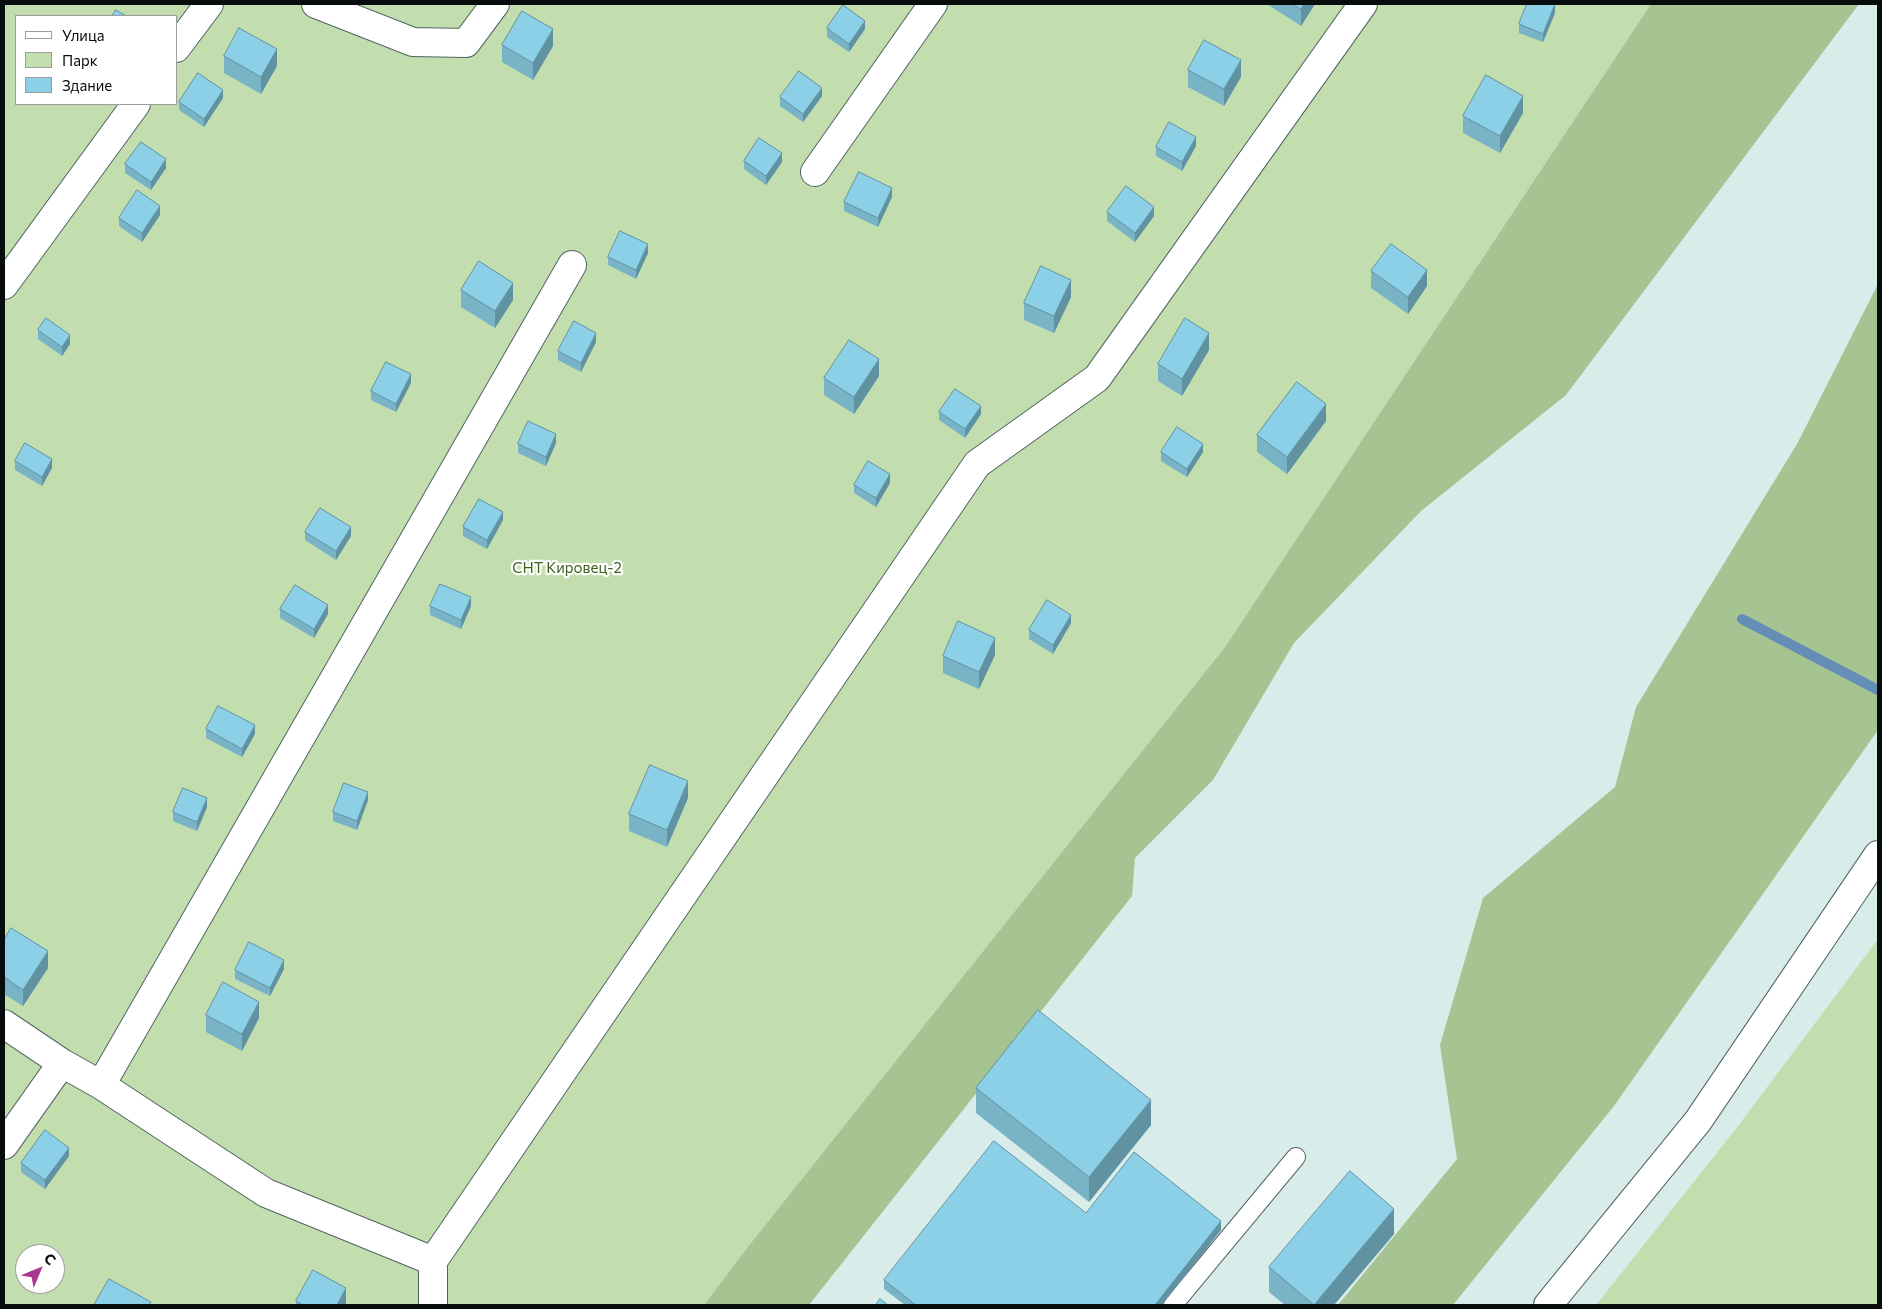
<!DOCTYPE html>
<html>
<head>
<meta charset="utf-8">
<style>
  body { margin:0 }
  #map { position:relative; width:1882px; height:1309px; overflow:hidden; background:#d8ecea; font-family:Commissioner,sans-serif }
  canvas { display:block }
  .frame { position:absolute; inset:0; border:5px solid #070d0d; pointer-events:none }
  .legend { position:absolute; left:15px; top:15px; width:162px; height:90px; box-sizing:border-box; background:#fff; border:1px solid #9c9e9e; margin:0; padding:6px 9px; list-style:none; font-size:15px; color:#070d0d }
  .legend li { display:flex; align-items:center; gap:10px; height:25px }
  .legend b { width:25px; border:1px solid #9c9e9e }
  .north { position:absolute; left:15px; top:1244px; width:50px; height:50px; box-sizing:border-box; background:#fff; border:1px solid #9c9e9e; border-radius:50%; rotate:45deg; font-size:14px; font-weight:700; line-height:20px; text-align:center; color:#070d0d }
  .north::after { content:''; display:block; margin:auto; width:18px; height:22px; background:#a83792; clip-path:polygon(50% 0,100% 100%,50% 72%,0 100%) }
</style>
</head>
<body>
<div id="map">
<canvas width="1882" height="1309"></canvas>
<div class="frame"></div>
<ul class="legend">
<li><b style="height:6px;background:#fff"></b>Улица</li>
<li><b style="height:14px;background:#c2deaf"></b>Парк</li>
<li><b style="height:14px;background:#8bd0e6"></b>Здание</li>
</ul>
<div class="north">С</div>
</div>
<script>
const ctx = document.querySelector('canvas').getContext('2d');
ctx.lineJoin = 'round';
function fill(path, color) { ctx.fillStyle = color; ctx.fill(path, 'evenodd'); }
function strokePath(path, color, width, dash) { ctx.strokeStyle = color; ctx.lineWidth = width; ctx.lineCap = dash ? 'butt' : 'round'; ctx.setLineDash(dash || []); ctx.stroke(path); }
function label(font, color, halo, rows, align = 'center') {
  ctx.font = font + ' Commissioner,sans-serif'; ctx.lineWidth = 4.5; ctx.setLineDash([]); ctx.textBaseline = 'middle'; ctx.strokeStyle = halo; ctx.fillStyle = color; for (const [text, x, y, turn = 0] of rows) {
    ctx.save(); ctx.translate(x, y); ctx.rotate((+turn || 0) * Math.PI / 180); ctx.textAlign = isNaN(turn) ? turn : align; if (halo) ctx.strokeText(text, 0, 0); ctx.fillText(text, 0, 0); ctx.restore();
  }
}
fill(new Path2D(`
  M4,4H1651L1225,647L747,1248L704,1305H4ZM16,16H176V104H16ZM25,1254H55V1284H25Z
  M1878,939V1305H1596L1735,1130Z`), '#c2deaf');
fill(new Path2D(`
  M1651,4H1859L1566,395L1421,511L1294,643L1213,780L1135,858L1132,896L809,1305H704L747,1248L1225,647Z
  M1878,284V730L1614,1106L1453,1305H1338L1457,1159L1440,1045L1483,898L1615,787L1636,707L1797,444Z`), '#a6c491');
strokePath(new Path2D(`
  M1742,619L1878,690`), '#658eb6', 10);
const service = new Path2D(`
  M1173,1305L1296,1157`);
const minor = new Path2D(`
  M316,4L413,42L466,43L495,4
  M176,48L209,4
  M815,172L933,4
  M4,285L136,104
  M4,1024L62,1063L101,1085L266,1193L433,1261
  M101,1085L572,265
  M4,1145L62,1063
  M433,1305V1261L977,464L1097,378L1363,4`);
const secondary = new Path2D(`
  M1548,1305L1698,1121L1878,855`);
strokePath(service, '#526462', 20);
strokePath(minor, '#526462', 30);
strokePath(secondary, '#526462', 30);
strokePath(service, '#fff', 18);
strokePath(minor, '#fff', 28);
strokePath(secondary, '#fff', 28);
fill(new Path2D(`
  M1267,4H1315L1301,26Z
  M1555,13L1543,42L1519,33V24Z
  M827,28L865,29L849,52L827,37Z
  M502,45L553,46L533,80L502,62Z
  M224,56L277,66L261,94L224,73Z
  M1188,70L1241,77L1224,106L1188,87Z
  M822,96L803,122L780,106V97Z
  M223,98L204,127L179,110V102Z
  M1523,113L1500,153L1463,133V116Z
  M1196,146L1182,171L1156,156V147Z
  M744,161L782,162L766,185L744,169Z
  M125,164L166,168L151,190L125,173Z
  M892,197L878,227L844,211V202Z
  M1107,212L1154,216L1135,242L1107,221Z
  M160,215L142,242L119,226V218Z
  M648,253L636,279L608,265V257Z
  M1371,271L1427,286L1408,314L1371,288Z
  M461,290L513,300L495,328L461,307Z
  M1071,297L1054,333L1024,320V303Z
  M38,330L70,344L62,356L38,339Z
  M596,342L581,372L558,360V351Z
  M1209,350L1182,396L1158,381V364Z
  M879,376L854,414L824,395V378Z
  M411,383L396,412L371,400V391Z
  M939,412L981,414L965,438L939,420Z
  M1326,421L1287,474L1257,452V435Z
  M556,443L546,466L518,453V444Z
  M1161,452H1203L1187,477L1161,461Z
  M15,461L52,468L42,486L15,470Z
  M890,483L876,507L854,493V485Z
  M503,520L487,549L463,536V527Z
  M305,532L351,536L336,560L305,540Z
  M430,606H471L461,629L430,615Z
  M280,609L328,614L314,638L280,618Z
  M1071,623L1053,654L1029,639V630Z
  M995,655L979,689L943,673V656Z
  M206,729L255,734L242,757L206,738Z
  M688,798L667,847L629,831V814Z
  M368,800L357,830L333,821V812Z
  M207,807L197,831L173,821V812Z
  M4,940L48,968L23,1006L4,994Z
  M284,969L270,996L235,979V970Z
  M206,1015L259,1018L242,1051L206,1032Z
  M976,1088L1151,1125L1089,1202L976,1113Z
  M69,1156L45,1189L21,1172V1163Z
  M1086,1213L1221,1230L1162,1305H905L884,1289V1280Z
  M1394,1234L1334,1305H1285L1269,1292V1267Z
  M346,1288V1305H296V1301Z`), '#78b3c6');
fill(new Path2D(`
  M1304,4H1315L1301,26V9Z
  M1555,4V13L1543,42V34Z
  M865,21V29L849,52V44Z
  M553,29V46L533,80V63Z
  M277,49V66L261,94V77Z
  M1241,60V77L1224,106V89Z
  M822,88V96L803,122V114Z
  M223,90V98L204,127V119Z
  M1523,96V113L1500,153V136Z
  M1196,137V146L1182,171V162Z
  M782,153V162L766,185V176Z
  M166,159V168L151,190V182Z
  M892,188V197L878,227V218Z
  M160,206V215L142,242V233Z
  M1154,207V216L1135,242V233Z
  M648,244V253L636,279V270Z
  M1427,270V286L1408,314V297Z
  M1071,280V297L1054,333V316Z
  M513,283V300L495,328V311Z
  M596,333V342L581,372V363Z
  M1209,333V350L1182,396V379Z
  M70,335V344L62,356V347Z
  M879,359V376L854,414V397Z
  M411,374V383L396,412V404Z
  M1326,404V421L1287,474V457Z
  M981,406V414L965,438V429Z
  M556,434V443L546,466V457Z
  M1203,444V452L1187,477V469Z
  M52,459V468L42,486V477Z
  M890,474V483L876,507V498Z
  M503,512V520L487,549V540Z
  M351,527V536L336,560V551Z
  M471,597V606L461,629V620Z
  M328,605V614L314,638V629Z
  M1071,615V623L1053,654V645Z
  M995,638V655L979,689V672Z
  M255,725V734L242,757V749Z
  M688,781V798L667,847V830Z
  M368,792V800L357,830V821Z
  M207,798V807L197,831V822Z
  M48,951V968L23,1006V990Z
  M284,960V969L270,996V988Z
  M259,1002V1018L242,1051V1034Z
  M1151,1100V1125L1089,1202V1177Z
  M69,1148V1156L45,1189V1180Z
  M1394,1209V1234L1334,1305H1314Z
  M1221,1221V1230L1162,1305H1155Z
  M346,1288V1305H337Z`), '#6192a1');
const building = new Path2D(`
  M1293,4H1304L1301,9Z
  M1527,4H1555L1543,34L1519,24Z
  M843,5L865,21L849,44L827,28Z
  M116,10L126,16H112Z
  M522,11L553,29L533,63L502,45Z
  M239,28L277,49L261,77L224,56Z
  M1204,40L1241,60L1224,89L1188,70Z
  M799,71L822,88L803,114L780,97Z
  M198,73L223,90L204,119L179,102Z
  M1486,75L1523,96L1500,136L1463,116Z
  M1169,122L1196,137L1182,162L1156,147Z
  M759,138L782,153L766,176L744,161Z
  M141,142L166,159L151,182L125,164Z
  M859,172L892,188L878,218L844,202Z
  M1126,186L1154,207L1135,233L1107,212Z
  M137,190L160,206L142,233L119,218Z
  M620,231L648,244L636,270L608,257Z
  M1391,244L1427,270L1408,297L1371,271Z
  M479,261L513,283L495,311L461,290Z
  M1041,266L1071,280L1054,316L1024,303Z
  M46,318L70,335L62,347L38,330Z
  M1185,318L1209,333L1182,379L1158,364Z
  M574,321L596,333L581,363L558,351Z
  M849,340L879,359L854,397L824,378Z
  M386,362L411,374L396,404L371,391Z
  M1297,382L1326,404L1287,457L1257,435Z
  M955,389L981,406L965,429L939,412Z
  M528,421L556,434L546,457L518,444Z
  M1177,427L1203,444L1187,469L1161,452Z
  M25,443L52,459L42,477L15,461Z
  M868,461L890,474L876,498L854,485Z
  M479,499L503,512L487,540L463,527Z
  M320,508L351,527L336,551L305,532Z
  M440,584L471,597L461,620L430,606Z
  M295,585L328,605L314,629L280,609Z
  M1047,600L1071,615L1053,645L1029,630Z
  M958,621L995,638L979,672L943,656Z
  M218,706L255,725L242,749L206,729Z
  M650,765L688,781L667,830L629,814Z
  M344,783L368,792L357,821L333,812Z
  M183,788L207,798L197,822L173,812Z
  M11,928L48,951L23,990L4,977V940Z
  M249,942L284,960L270,988L235,970Z
  M223,982L259,1002L242,1034L206,1015Z
  M1038,1010L1151,1100L1089,1177L976,1088Z
  M45,1130L69,1148L45,1180L21,1163Z
  M994,1141L1086,1213L1134,1152L1221,1221L1155,1305H916L884,1280Z
  M1350,1171L1394,1209L1314,1305L1269,1267Z
  M313,1270L346,1288L337,1305H303L296,1301Z
  M109,1279L151,1302L149,1305H94Z
  M880,1299L888,1305H876Z`);
fill(building, '#8bd0e6');
strokePath(building, '#6192a1', 1);
label('15px', '#3d601b', '#fff', [
  ["СНТ Кировец-2",567,568]
]);
</script>
</body>
</html>
